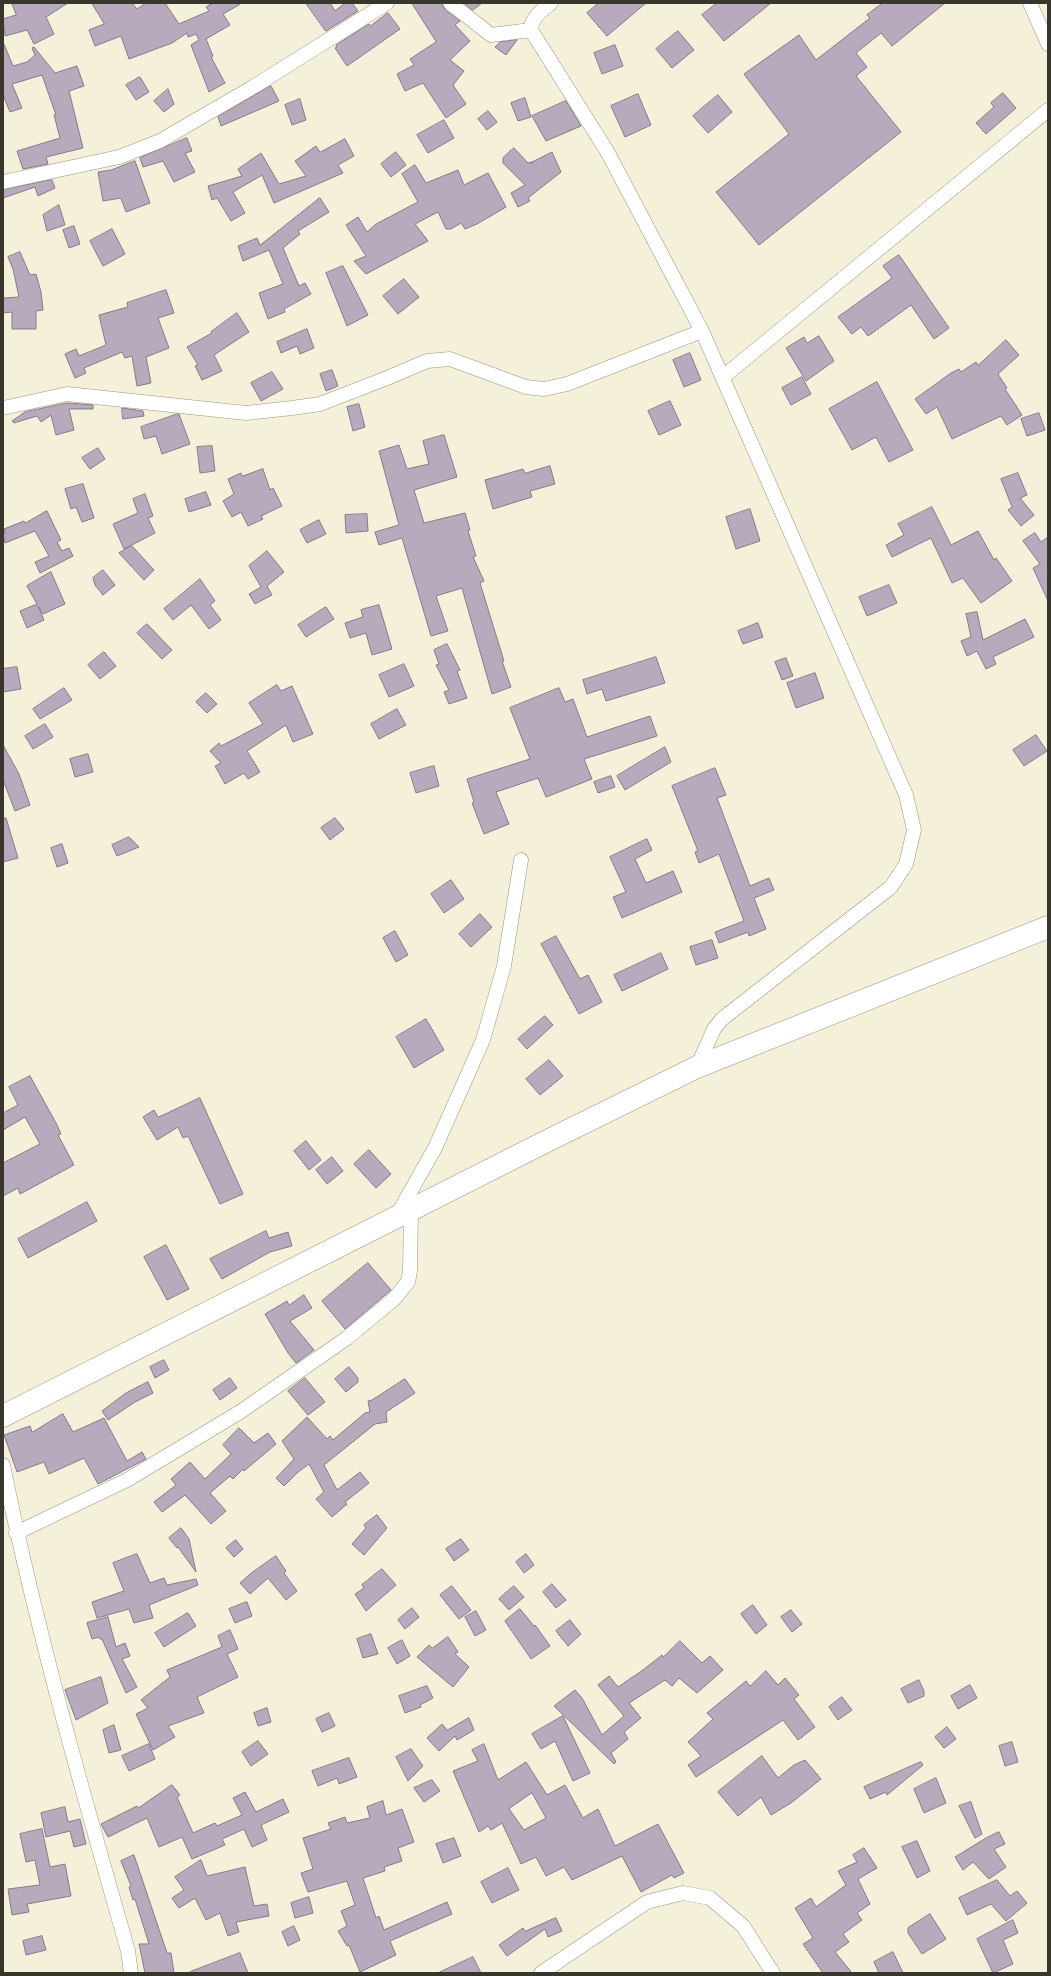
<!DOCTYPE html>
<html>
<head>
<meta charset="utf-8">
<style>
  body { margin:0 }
  #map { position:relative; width:1051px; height:1976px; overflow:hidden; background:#f4f0da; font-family:"PT Sans Narrow",sans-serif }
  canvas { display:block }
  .frame { position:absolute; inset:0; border:4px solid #38372e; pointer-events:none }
</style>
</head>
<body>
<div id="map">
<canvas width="1051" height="1976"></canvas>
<div class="frame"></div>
</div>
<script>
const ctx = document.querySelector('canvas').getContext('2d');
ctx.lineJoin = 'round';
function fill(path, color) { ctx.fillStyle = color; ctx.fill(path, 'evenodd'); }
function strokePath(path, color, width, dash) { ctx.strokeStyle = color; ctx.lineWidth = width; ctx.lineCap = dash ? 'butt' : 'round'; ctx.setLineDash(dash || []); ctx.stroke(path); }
const building = new Path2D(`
  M12,3H68L46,17L54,34L34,44L27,30L5,36L3,19L16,15Z
  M92,3H132L137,9L146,3H165L179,24L209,11L206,7L213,3H242L223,14L230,25L206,39L213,56L211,57L225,83L209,92L191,45L199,40L196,34L188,37L187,33L172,43L129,59L121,36L95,46L89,30L104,24Z
  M306,3H330L335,11L345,3H352L358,11L326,31Z
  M412,3H442L445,10L460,21L455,25L470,41L450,60L464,71L453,85L466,104L446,118L423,83L405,91L397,74L414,65L410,59L436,42Z
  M464,3H482L473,10Z
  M599,3H646L607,36L587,13Z
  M717,3H771L724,41L702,15Z
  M883,3H945L892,46L881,33L856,53L867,67L856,76L901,132L759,245L716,192L789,134L744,74L799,35L816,60L870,18L867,15Z
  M388,13L400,29L347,66L335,48L337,47L336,45L369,24L370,26Z
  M678,31L694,50L672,68L656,49Z
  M517,40L506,55L495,47L500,42Z
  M3,44H4L13,66L27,62L35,55L32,48L34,47L55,73L77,66L84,86L69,91L83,148L46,157L48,164L23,169L17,151L60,138L54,115H56L42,75L12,84L22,108L10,112L3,95Z
  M615,45L623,66L602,74L594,53Z
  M140,77L149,92L136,100L126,85Z
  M271,86L279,101L221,126L218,117Z
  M168,89L174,104L164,112L154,101Z
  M1003,93L1016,108L986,134L976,123L994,107L991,103Z
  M638,94L651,125L625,137L611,106Z
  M718,95L732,112L708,133L693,116Z
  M525,98L531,117L518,121L511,103Z
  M300,99L306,120L292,125L285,105Z
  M566,101L581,126L546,141L532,116Z
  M488,111L497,122L487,130L478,119Z
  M444,120L454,138L428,153L417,135Z
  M187,138L192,151L185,153L195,172L174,182L163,161L143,167L140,158Z
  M345,139L354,156L338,165L343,173L274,203L262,175L233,192L245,213L231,221L217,198L212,200L208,186L242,176L238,169L261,153L279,184L306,176L295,161L316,146L320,152Z
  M514,148L528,163L531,162L532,164V162L552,152L561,172L528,198L530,201L518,207L511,193L525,185L503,163V158Z
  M396,152L406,165L391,177L381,164Z
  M135,161L150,203L126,212L121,198L103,201L98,172L111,170Z
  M415,165L426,183L458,170L464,185L488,173L506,207L477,224L465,229L461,223L451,229H446L438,212L415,224L428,241L366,274L354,261L366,256L346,225L358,217L367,232L376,224L418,202L402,174Z
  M52,180L55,188L38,196L35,187L3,198V190Z
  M320,198L329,212L298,231L300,234L283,248L299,286L305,283L311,294L284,309L285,312L268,319L259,293L283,284L269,250L243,261L238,246L257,238L260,245Z
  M59,205L65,225L47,231L43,215Z
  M74,226L80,244L69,248L63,230Z
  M112,229L125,254L103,266L90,241Z
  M20,252L30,275L36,274L41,292L43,310L36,311V329H12V312L3,313V298L19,297L13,269L8,257Z
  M899,255L949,328L934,339L911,305L868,336L861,327L852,334L838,317L892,278L883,266Z
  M343,266L368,315L347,326L326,273Z
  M404,279L419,297L398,314L383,296Z
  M166,290L174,313L158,318L169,348L146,357L151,383L137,386L132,356L125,358L122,352L84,368L86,373L75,378L65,354L76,349L79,356L106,345L99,315L128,307L127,303Z
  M237,313L249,332L214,355L222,371L202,380L195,366L198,365L187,347L212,333L211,332Z
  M307,329L314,348L300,354L297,346L281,353L277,342Z
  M819,336L834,361L806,381L786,348L804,337L807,343Z
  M1006,340L1019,355L998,374L1007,388L1005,389L1022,415L1007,425L1001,416L952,439L937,407L926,414L915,399L951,373L959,369L961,372L976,362L978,365Z
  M690,353L701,380L684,387L673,360Z
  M332,370L338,386L326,391L320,374Z
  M272,372L283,389L261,401L251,383Z
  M802,377L811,394L791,405L782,388Z
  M877,382L913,450L889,462L876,437L852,450L829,409Z
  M670,401L681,425L659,435L648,411Z
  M67,403L93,405V409H69L74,430L56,435L51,415L41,422L37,416L14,423L12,421L25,412Z
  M359,404L365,427L353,431L347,407Z
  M122,408L143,411L144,416L123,419Z
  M1039,413L1045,430L1027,436L1021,419Z
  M177,414H179L190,444L162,454L156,436L144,439L141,427Z
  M444,435L457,477L414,490L424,523L465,513L470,530L468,531L476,556L473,557L484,581L480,583L504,661H502L511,687L492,694L462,588L436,596L448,631L431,636L402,538L379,545L375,532L399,525L379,451L399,445L407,469L429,464L423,441Z
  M212,446L215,471L200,473L197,447Z
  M98,448L105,459L90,469L82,458Z
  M550,466L555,484L530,491L532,497L493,509L485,480L523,469L525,473Z
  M263,469L270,490L273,488L282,506L261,516L263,519L248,526L241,512L232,517L223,501L234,494L228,479L241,473L242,476Z
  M1018,473L1027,495L1020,498L1034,515L1021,526L1008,510L1012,507L1001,479Z
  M83,484L94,518L82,522L76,507L71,509L65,489Z
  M206,492L211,505L189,512L185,499Z
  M145,494L153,516L148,518L155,533L124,549L113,524L138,513L133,499Z
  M932,507L951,545L978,531L994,560L996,558L1012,581L981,603L963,578L952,583L931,538L892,557L886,545L904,535L898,524Z
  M750,509L760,541L736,549L726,517Z
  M47,511L61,540L57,542L62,551L69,548L73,556L40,573L35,562L49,556L35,531L5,543L3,534L5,533L4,529L24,521L25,523Z
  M367,514L368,531L346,533L345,515Z
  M319,520L326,534L307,543L300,530Z
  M1035,533L1041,542L1048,537V601L1033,568L1040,564L1023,541Z
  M132,546L154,570L144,580L119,553Z
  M267,551L284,572L267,586L272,595L255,604L249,594L261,587L249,566Z
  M103,570L115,585L103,595L95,585L93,578Z
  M51,572L65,604L43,614L38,606L44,620L27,628L20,611L37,604L27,586Z
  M200,579L215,601L210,605L221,620L209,629L191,605L173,620L164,609Z
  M889,585L897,603L867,616L859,597Z
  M379,605L392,649L372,655L366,633L350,638L345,623L363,617L361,610Z
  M326,607L334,619L306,637L298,625Z
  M977,612L983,640L1025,619L1034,637L993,657L996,664L986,669L977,651L967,656L961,641L971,637L966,614Z
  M758,623L763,637L743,644L738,631Z
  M147,624L172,650L162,659L137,633Z
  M447,644L460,670L457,671L467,698L449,704L444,692L449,690L436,665L439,664L434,650Z
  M104,652L116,666L100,679L88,665Z
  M656,657L665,683L606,701L602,689L587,694L583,680Z
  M786,658L793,676L782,680L775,662Z
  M404,664L414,686L389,697L379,675Z
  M17,667L21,689L3,692V669Z
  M815,673L824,698L796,708L787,683Z
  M277,685L281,691L292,686L313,734L293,742L286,725L247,751L260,772L248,779L244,773L225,784L215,766L221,763L210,751L219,743L221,746L263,724L249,703Z
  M64,688L72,700L40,719L33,709Z
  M559,688L565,702L573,699L587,737L650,716L657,736L584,759L592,779L546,797L538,778L496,792L509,824L484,834L472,803L474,802L467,779L530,759L510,708Z
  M206,693L217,704L207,713L196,702Z
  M397,709L406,725L379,739L371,724Z
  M45,724L53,737L33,749L25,736Z
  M1036,735L1047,751L1024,766L1013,750Z
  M3,745L19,774L30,805L15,811L3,780Z
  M665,747L671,762L625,790L617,776Z
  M88,754L93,772L75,777L70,759Z
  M434,766L439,786L416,793L410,773Z
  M715,768L726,795L717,798L750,886L769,878L774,890L754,898L766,929L749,936L748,932L719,943L715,932L744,921L719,854L699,863L695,852L698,851L672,786Z
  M611,776L615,787L598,793L594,782Z
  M3,818H6L18,858L3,862Z
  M335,818L344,829L330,840L321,828Z
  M129,837L139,847L117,856L112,845Z
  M647,839L652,850L635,859L646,883L673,871L682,892L622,918L613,897L626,892L610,857Z
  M62,844L68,863L57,867L51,848Z
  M451,880L464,899L444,913L431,894Z
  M480,914L492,927L471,947L459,934Z
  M395,931L408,955L396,962L383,938Z
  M556,936L580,979L588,975L602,1002L579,1014L541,944Z
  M712,940L718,958L696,965L690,947Z
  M661,953L668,969L622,991L614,975Z
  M545,1016L553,1025L527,1049L518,1039Z
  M426,1019L444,1050L414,1068L396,1037Z
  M549,1060L563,1076L540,1095L526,1079Z
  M30,1076L56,1123L61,1134L58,1135L74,1165L20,1194L18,1188L3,1196V1163L40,1144L25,1117L3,1130V1113L18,1105L9,1087Z
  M200,1098L243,1194L220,1204L188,1136L183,1138L178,1127L157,1140L143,1117L154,1110L158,1117Z
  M306,1141L321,1160L309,1170L294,1151Z
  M369,1150L391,1174L376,1188L354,1164Z
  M332,1157L343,1171L327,1184L316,1170Z
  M87,1202L97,1221L28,1258L18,1239Z
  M266,1231L269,1238L288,1232L292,1246L270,1252L222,1279L210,1259Z
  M166,1245L189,1289L167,1300L144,1257Z
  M368,1263L391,1290L345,1329L322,1301Z
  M304,1295L312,1308L290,1321L314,1350L296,1363L288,1353L265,1314L287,1301L289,1305Z
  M164,1360L169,1370L155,1378L150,1367Z
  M349,1367L358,1378V1382L346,1392L335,1379Z
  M230,1378L237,1388L220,1400L213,1390Z
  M305,1378L325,1402L308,1415L288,1391Z
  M405,1379L415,1393L386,1412L387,1422L375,1424L324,1465L337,1490L360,1472L369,1483L345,1502L347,1504L332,1517L316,1499L324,1492L309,1464L298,1472L284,1486L276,1478L294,1459L282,1441L307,1417L327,1439L330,1436L333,1440L365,1413L370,1412L368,1401L372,1400Z
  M148,1382L153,1393L135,1402L108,1420L102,1411L126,1393Z
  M63,1414L73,1432L104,1418L127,1461L142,1452L146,1459L98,1484L84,1458L49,1474L44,1462L17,1472L4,1435L30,1426L32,1432Z
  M239,1428L254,1443L268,1433L276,1444L244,1471L243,1469L233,1479L230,1476L210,1493L226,1511L211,1524L185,1495L162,1512L154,1502L176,1485L171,1479L190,1462L205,1479L231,1454L223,1445Z
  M377,1515L387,1528L364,1555L352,1544L366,1528L364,1525Z
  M181,1528L189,1539L196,1572L178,1547L177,1548L169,1538Z
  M461,1539L469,1550L454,1561L446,1549Z
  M236,1540L243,1549L234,1557L226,1548Z
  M137,1554L150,1583L164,1578L167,1585L196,1579L198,1585L149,1605L153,1618L134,1623L129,1609L97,1618L92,1602L124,1591L113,1563Z
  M526,1554L534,1565L524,1573L516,1562Z
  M276,1556L286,1571L284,1573L297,1591L286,1600L268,1578L250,1594L240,1583L250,1574Z
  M382,1569L396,1585L366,1611L355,1594L364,1588L362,1585Z
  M552,1584L566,1600L556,1608L543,1592Z
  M452,1586L471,1610L459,1619L440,1595Z
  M514,1586L524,1597L509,1610L499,1599Z
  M247,1602L252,1616L235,1623L229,1609Z
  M753,1605L767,1625L756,1634L741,1614Z
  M412,1608L419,1617L405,1629L398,1620Z
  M520,1609L534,1626L535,1625L550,1646L531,1659L505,1621Z
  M791,1610L802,1624L792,1632L781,1617Z
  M476,1611L486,1630L475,1636L465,1617Z
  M188,1613L196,1626L164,1647L155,1633Z
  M108,1617L116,1647L125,1643L130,1656L122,1659L137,1687L126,1693L102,1639H100L99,1637L92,1639L87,1623Z
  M570,1620L581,1634L568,1646L556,1631Z
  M230,1630L238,1649L227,1654L238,1677L197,1697L204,1713L168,1726L175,1737L153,1750L136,1714L148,1708L141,1700L170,1677L167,1670L222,1647L218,1636Z
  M371,1634L378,1654L363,1658L357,1639Z
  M448,1637L458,1652L455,1654L469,1667L453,1687L417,1657L429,1645L432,1648Z
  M402,1640L410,1656L397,1664L388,1648Z
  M680,1641L702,1663L710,1656L723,1670L697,1693L679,1678L672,1686L665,1680L629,1703L641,1718L624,1732L628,1739L611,1753L616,1762L614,1764L554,1706L575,1690L582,1698L602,1735L624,1716L598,1685L609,1676L618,1687L643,1670L662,1655L663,1657Z
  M766,1671L778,1685L785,1678L799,1695L794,1699L815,1727L798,1740L783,1720L696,1777L688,1765L701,1756L688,1742L713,1719L707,1713L746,1681L750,1686Z
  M101,1677L108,1703L76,1720L65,1690Z
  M919,1680L924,1691V1696L908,1703L901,1689Z
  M970,1685L977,1698L958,1709L951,1696Z
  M427,1686L433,1698L420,1705L421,1707L405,1713L399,1696Z
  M842,1697L852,1710L838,1720L829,1707Z
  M267,1708L271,1722L258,1726L254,1713Z
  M329,1713L335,1726L322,1732L316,1719Z
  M563,1716L590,1773L573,1781L555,1741L541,1749L532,1734Z
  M469,1718L474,1730L457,1740L455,1736L439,1751L427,1738L442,1724L447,1730Z
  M114,1725L121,1750L109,1753L103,1730Z
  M947,1727L956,1739L944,1748L935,1737Z
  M258,1741L268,1754L251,1766L242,1752Z
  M1012,1742L1018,1762L1005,1766L999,1746Z
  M149,1744L155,1759L129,1771L122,1756Z
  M484,1744L498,1780L526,1762L547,1795L565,1785L583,1818L598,1809L615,1846L658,1824L684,1873L674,1878L672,1875L641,1892L622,1856L572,1880L564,1867L546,1876L536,1857L521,1864L502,1823L491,1830L488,1826L479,1832L453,1771L478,1761L472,1750ZM532,1793L546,1818L524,1830L509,1809Z
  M411,1749L423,1766L408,1781L396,1757Z
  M762,1756L778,1778L794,1765L805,1760L821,1779L791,1803L771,1815L761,1797L738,1816L718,1792Z
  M349,1758L357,1777L339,1784L337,1778L318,1786L312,1771Z
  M921,1762L923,1765L887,1795L886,1792L870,1799L864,1787Z
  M936,1778L946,1803L924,1813L914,1789Z
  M432,1780L440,1791L424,1802L414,1788Z
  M172,1785L180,1795L177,1797L193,1833L215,1823L217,1826L242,1815L233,1798L245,1792L256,1812L283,1799L289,1812L261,1825L267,1840L252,1847L244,1829L222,1839L225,1845L192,1859L182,1837L159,1847L147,1818L108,1837L101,1824L137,1806L138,1808Z
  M383,1801L386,1815L402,1809L414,1842L398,1848L402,1861L384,1867L385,1871L363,1878L376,1918L379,1916L384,1930L447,1902L452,1914L390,1941L396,1955L360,1972L349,1945L347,1946L338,1931L347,1926L341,1911L355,1905L347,1881L308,1892L301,1873L313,1869L303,1838L331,1829L328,1823L345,1817L347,1823L370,1818L367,1807Z
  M971,1802L982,1834L975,1838L959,1806Z
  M65,1807L68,1822L80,1819L86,1844L74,1847L70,1831L46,1837L41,1813Z
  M42,1829L50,1867L65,1864L71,1896L27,1904L29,1912L12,1915L8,1889L40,1885L35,1860L26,1862L20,1834Z
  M999,1832L1005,1844L994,1849L1006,1867L989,1879L973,1862L963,1870L955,1857L986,1838Z
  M454,1838L461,1856L443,1863L436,1844Z
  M917,1841L930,1871L917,1878L902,1847Z
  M864,1848L877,1868L858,1879L870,1904L857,1913L862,1920L843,1934L849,1942L835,1952L852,1973H823L803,1944L813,1938L795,1908L811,1898L816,1907L846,1885L838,1871L857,1862L853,1855Z
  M134,1855L167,1953H171L174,1973H145L139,1944H149L135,1899L133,1900L129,1887L131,1886L121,1861Z
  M201,1860L207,1876L245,1867L254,1906L267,1904L269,1916L236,1922L239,1932L228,1936L220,1913L206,1920L195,1898L179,1908L172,1898L184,1890L175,1877Z
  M508,1868L519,1890L492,1903L481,1882Z
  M997,1880L1010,1896L1017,1891L1027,1903L1006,1921L991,1904L967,1915L959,1898Z
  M309,1897L313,1913L295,1918L291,1903Z
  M930,1914L946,1939L922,1954L908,1933V1928Z
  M556,1918L562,1931L548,1937L545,1929L507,1956L499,1945L523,1928L525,1931Z
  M1013,1920L1018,1933L1003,1940L1013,1964L993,1973L977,1939Z
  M294,1926L300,1940L288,1946L282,1932Z
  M42,1936L46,1950L26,1955L23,1941Z
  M893,1952L903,1973H879L874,1962Z
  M240,1953L248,1973H190V1972Z
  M473,1957L481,1973H438Z`);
fill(building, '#b7aabc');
strokePath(building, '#867a8b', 1);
const street = new Path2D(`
  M450,3L491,35L531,30
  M551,3C542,11 531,17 531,30L608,153L702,331L906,795L914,830L906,864L891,887L722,1019L714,1029L697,1067
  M1030,3L1048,44
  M3,182L119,157L160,141L253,87L387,3
  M723,377L1048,110
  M3,408L67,394L246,413L292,408L320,404L387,378L427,361L450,359L526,387L544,389L567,384L702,331
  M396,1217L435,1148L483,1040L504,966L521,860
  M3,1465C36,1629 82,1790 128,1951L131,1973
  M16,1533L127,1480L240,1412L347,1338L394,1299L408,1282L410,1271L411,1210
  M541,1973L647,1902L683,1893L710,1898L743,1926L773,1973`);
const primary = new Path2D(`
  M3,1416L545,1142L697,1067L1048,927`);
strokePath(street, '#9a9782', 15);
strokePath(primary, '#9a9782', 23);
strokePath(street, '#fff', 14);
strokePath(primary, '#fff', 22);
</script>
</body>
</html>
